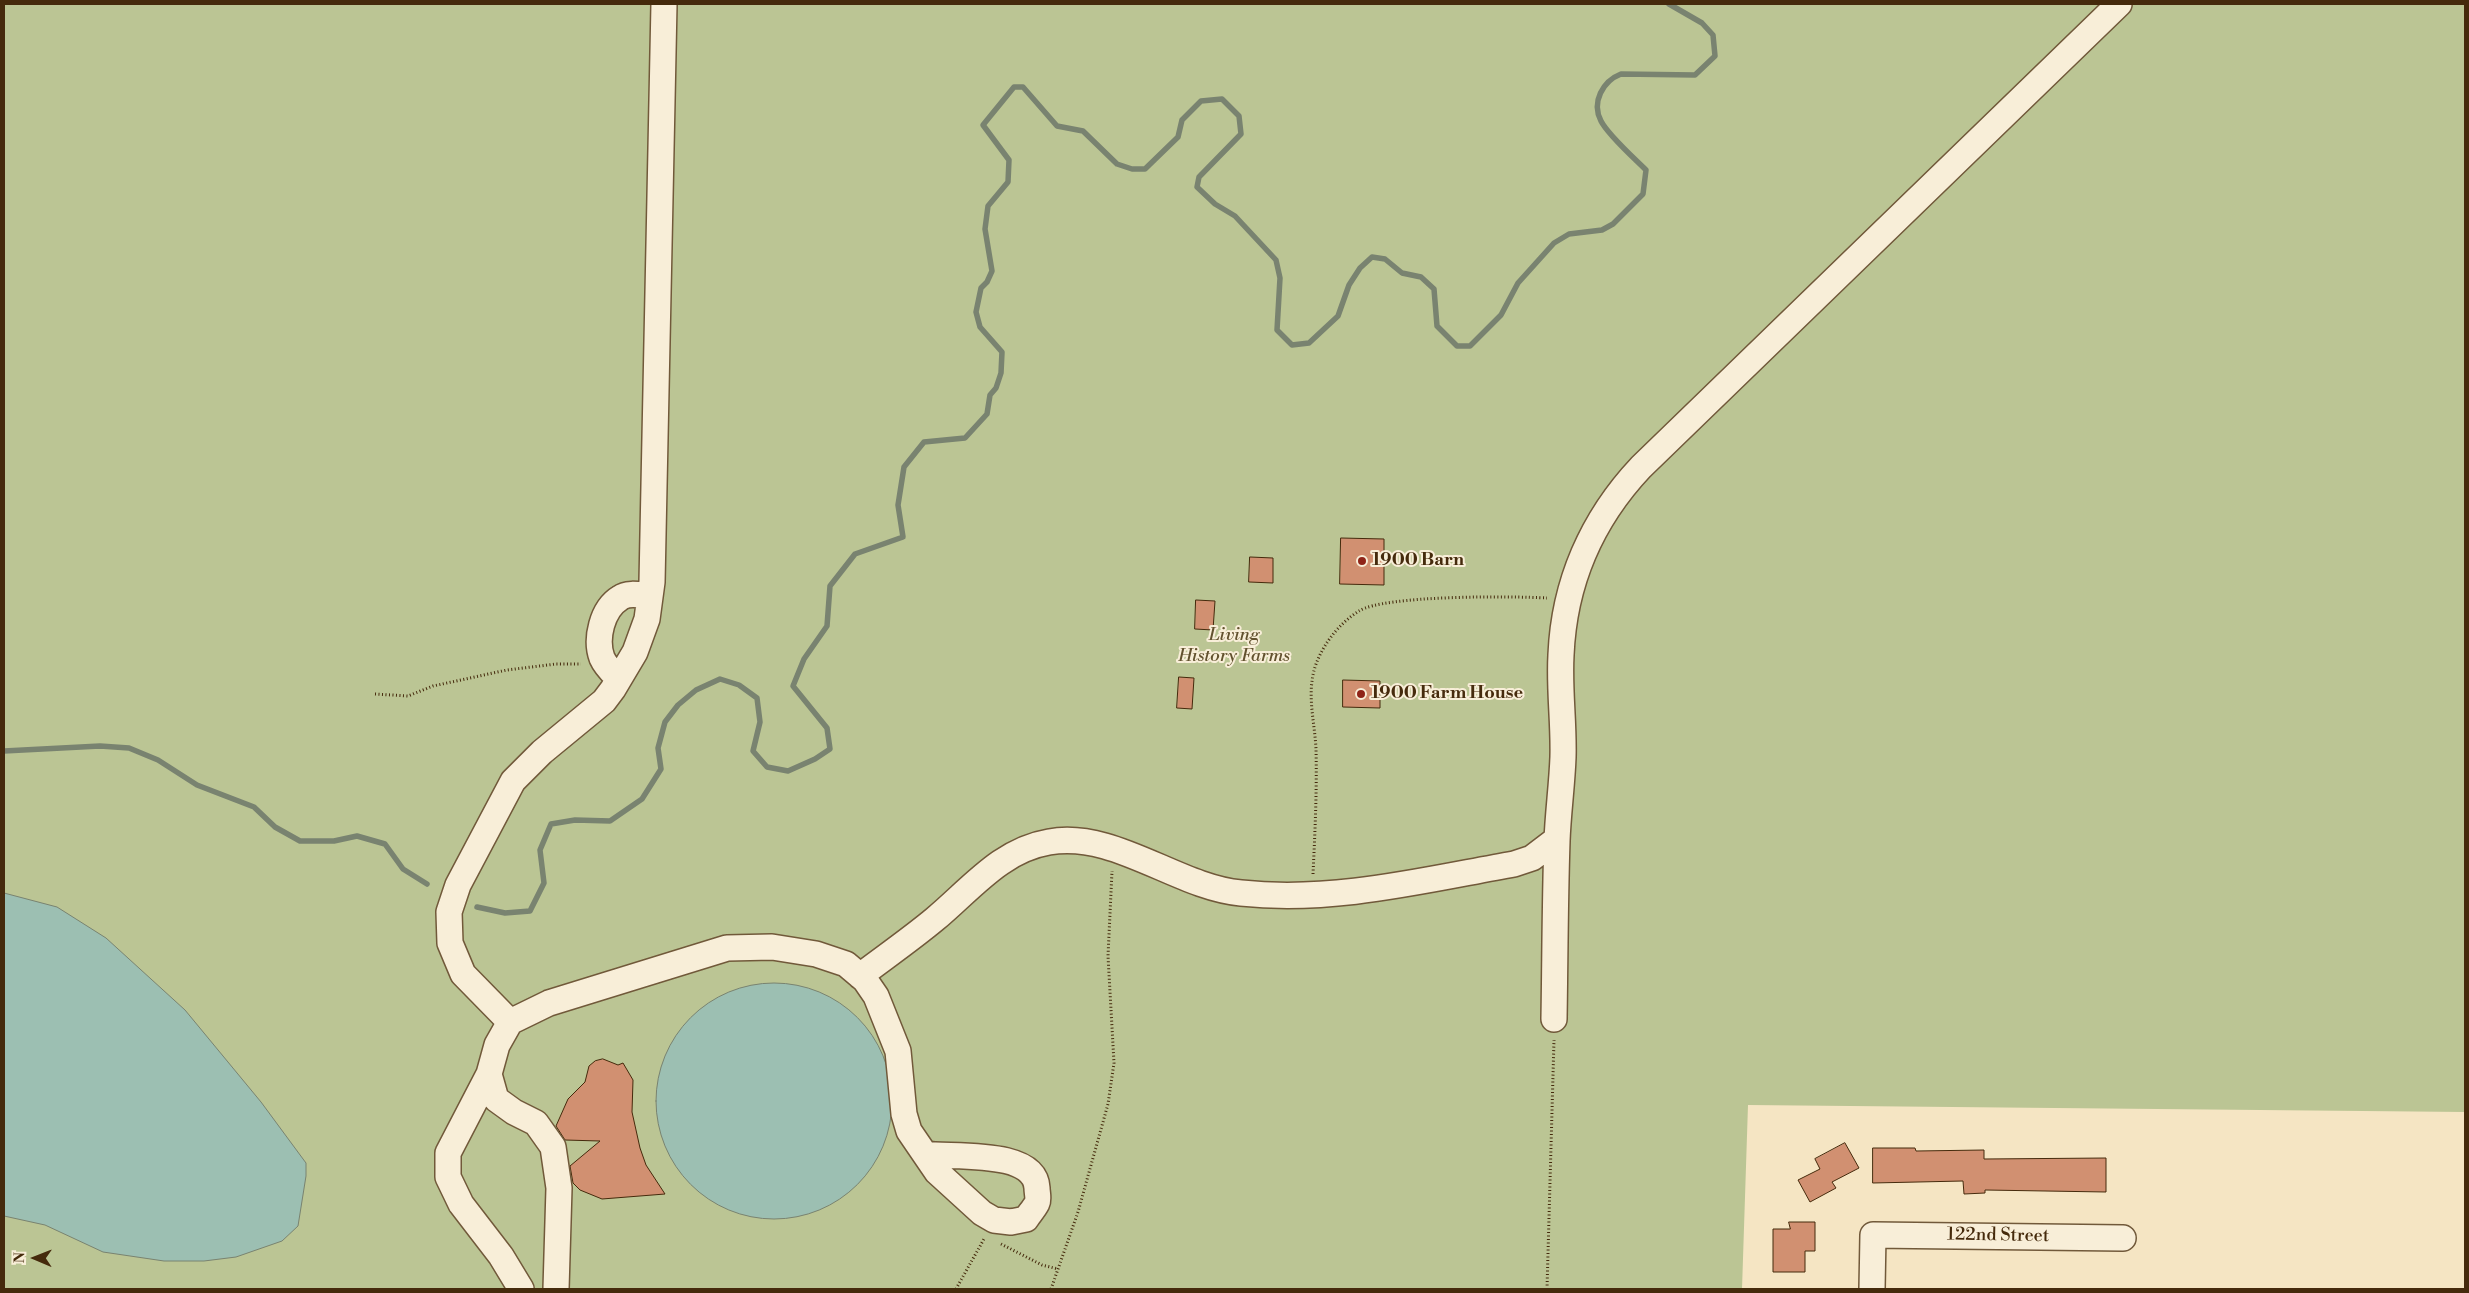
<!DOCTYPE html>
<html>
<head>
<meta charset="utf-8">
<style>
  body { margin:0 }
  #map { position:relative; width:2469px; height:1293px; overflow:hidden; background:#f5e5c3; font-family:"Libre Bodoni",serif }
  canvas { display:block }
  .frame { position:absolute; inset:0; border:5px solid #452a0c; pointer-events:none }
  .north { position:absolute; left:10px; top:1233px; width:50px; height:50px; -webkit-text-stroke:4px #f8eed8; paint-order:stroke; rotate:271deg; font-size:14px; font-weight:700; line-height:20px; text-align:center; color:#452a0c }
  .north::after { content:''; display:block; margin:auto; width:18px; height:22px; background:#452a0c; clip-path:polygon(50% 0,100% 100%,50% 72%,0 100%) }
</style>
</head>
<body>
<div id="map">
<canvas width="2469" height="1293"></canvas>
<div class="frame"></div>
<div class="north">N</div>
</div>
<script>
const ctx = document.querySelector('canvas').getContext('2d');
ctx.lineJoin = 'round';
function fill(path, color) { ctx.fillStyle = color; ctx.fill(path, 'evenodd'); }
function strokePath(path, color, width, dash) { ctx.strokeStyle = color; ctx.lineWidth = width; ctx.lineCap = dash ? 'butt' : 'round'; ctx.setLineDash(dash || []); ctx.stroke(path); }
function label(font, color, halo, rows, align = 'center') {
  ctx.font = font + ' "Libre Bodoni",serif'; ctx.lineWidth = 4; ctx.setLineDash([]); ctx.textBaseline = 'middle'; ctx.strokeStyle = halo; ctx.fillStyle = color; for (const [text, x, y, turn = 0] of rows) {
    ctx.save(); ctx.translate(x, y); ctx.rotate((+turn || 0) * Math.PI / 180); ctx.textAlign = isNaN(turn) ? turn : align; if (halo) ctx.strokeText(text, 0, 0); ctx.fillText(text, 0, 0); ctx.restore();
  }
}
fill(new Path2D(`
  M4,4H2465V1112L1748,1105L1742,1289H4Z`), '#bbc594');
const water = new Path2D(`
  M4,893L57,907L106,938L185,1010L261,1102L306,1163V1176L298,1226L282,1241L236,1257L204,1261H164L103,1252L45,1225L4,1216Z
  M656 1101a118 118 0 1 1 236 0a118 118 0 1 1-236 0Z`);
fill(water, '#9cbfb2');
strokePath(water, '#798370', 1);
strokePath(new Path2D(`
  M4,751L100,746L129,748L158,760L197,785L254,807L275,827L300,841H334L357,836L385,844L403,869L427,884
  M477,907L505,913L530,911L544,883L540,850L551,824L575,820L610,821L642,799L661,769L658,748L665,722L678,705L696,690L720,679L739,685L757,698L760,722L753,751L767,767L788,771L815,759L830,749L827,728L793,686L804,659L827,626L830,586L855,554L903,537L898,505L904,467L924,442L965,438L987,414L990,395L996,388L1001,373L1002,352L980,327L976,312L981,288L987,282L992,271L985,229L988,206L1008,182L1009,160L983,125L1014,87H1023L1057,126L1083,131L1117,164L1132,169H1145L1178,137L1182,120L1201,101L1222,99L1239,116L1241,134L1199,177L1197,187L1215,204L1235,216L1276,260L1280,278L1277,330L1292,345L1309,343L1338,316L1349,285L1360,268L1372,257L1385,259L1402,273L1421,277L1434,289L1437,326L1457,346H1470L1501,315L1518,283L1554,243L1569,234L1602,230L1613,224L1643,194L1646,170C1634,158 1608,135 1601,121C1591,102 1603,81 1621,74L1695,75L1715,56L1713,35L1702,23L1669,4`), '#798370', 5.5);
const building = new Path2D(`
  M1341,538L1384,539V585L1340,584Z
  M1250,557L1273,558V583L1249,582Z
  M1196,600L1215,601L1213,630L1195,629Z
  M1179,677L1194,678L1192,709L1177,708Z
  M1343,680L1380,681V708L1343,707Z
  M603,1059L618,1065L623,1063L633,1080L632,1112L640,1148L646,1165L665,1194L602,1199L580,1190L573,1183L570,1166L600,1141L565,1140L556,1126L568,1099L585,1082L589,1066L595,1061Z
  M1845,1143L1859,1168L1832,1182L1836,1188L1810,1202L1798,1180L1820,1169L1815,1159Z
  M1873,1148H1915L1916,1151L1984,1150V1159L2106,1158V1192L1985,1190V1193L1964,1194L1963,1181L1873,1183Z
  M1789,1222H1815V1251H1805V1272H1773V1229H1790Z`);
fill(building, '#d19071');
strokePath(building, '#452a0c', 1);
const minor = new Path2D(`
  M619,679C612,672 606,667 602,658C595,639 602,609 620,598C628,592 640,595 650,596
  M860,976C885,957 911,939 935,919C971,889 1001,850 1049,842C1114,830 1177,887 1241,893C1333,903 1424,880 1514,864L1532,858L1557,839
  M1554,1019C1555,960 1555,900 1557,841C1558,813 1562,785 1563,757C1564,723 1559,689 1561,655C1564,583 1592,519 1641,467L2119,4
  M510,1022L463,974L450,943L449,912L458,885L513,781L542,752L604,701L613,689L635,652L647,619L652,582L664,4
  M489,1074L448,1153V1177L461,1204L501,1256L521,1289
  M556,1289L559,1188L553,1147L536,1123L514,1112L496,1099L489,1074L497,1045L510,1022L549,1003L727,948L772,947L816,954L846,964L865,980L876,996L898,1051L904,1114L909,1131L937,1172L982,1213L994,1220L1011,1222L1026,1219C1029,1214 1034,1209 1037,1203C1039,1199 1037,1193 1037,1188C1035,1149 953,1158 925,1154
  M1872,1289L1873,1235L2123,1238`);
strokePath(minor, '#71593a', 28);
strokePath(new Path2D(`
  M375,694L408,696L433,686L507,670L556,664H581
  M1313,874C1315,832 1317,790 1316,749C1315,727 1309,703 1312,681C1315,654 1336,625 1359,611C1384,595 1512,596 1547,598
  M1001,1244L1042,1265L1058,1269
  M956,1289L984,1239
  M1051,1289L1078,1212L1108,1104L1114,1063L1108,956L1112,871
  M1547,1289L1554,1040`), '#452a0c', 3, [1, 2.5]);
strokePath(minor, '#f8eed8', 25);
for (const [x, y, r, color] of [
  [1362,561,5,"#8f2418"],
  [1361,694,5,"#8f2418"]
]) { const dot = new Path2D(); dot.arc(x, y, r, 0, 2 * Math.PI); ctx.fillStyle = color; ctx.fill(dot); strokePath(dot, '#f8eed8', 2); }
label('bold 18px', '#452a0c', '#f8eed8', [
  ["1900 Barn",1372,561],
  ["1900 Farm House",1371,694]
], 'left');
label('italic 18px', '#62512e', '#f8eed8', [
  ["Living",1234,636],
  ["History Farms",1234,657]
]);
label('18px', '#452a0c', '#f8eed8', [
  ["122nd Street",1998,1236,1]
]);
</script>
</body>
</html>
